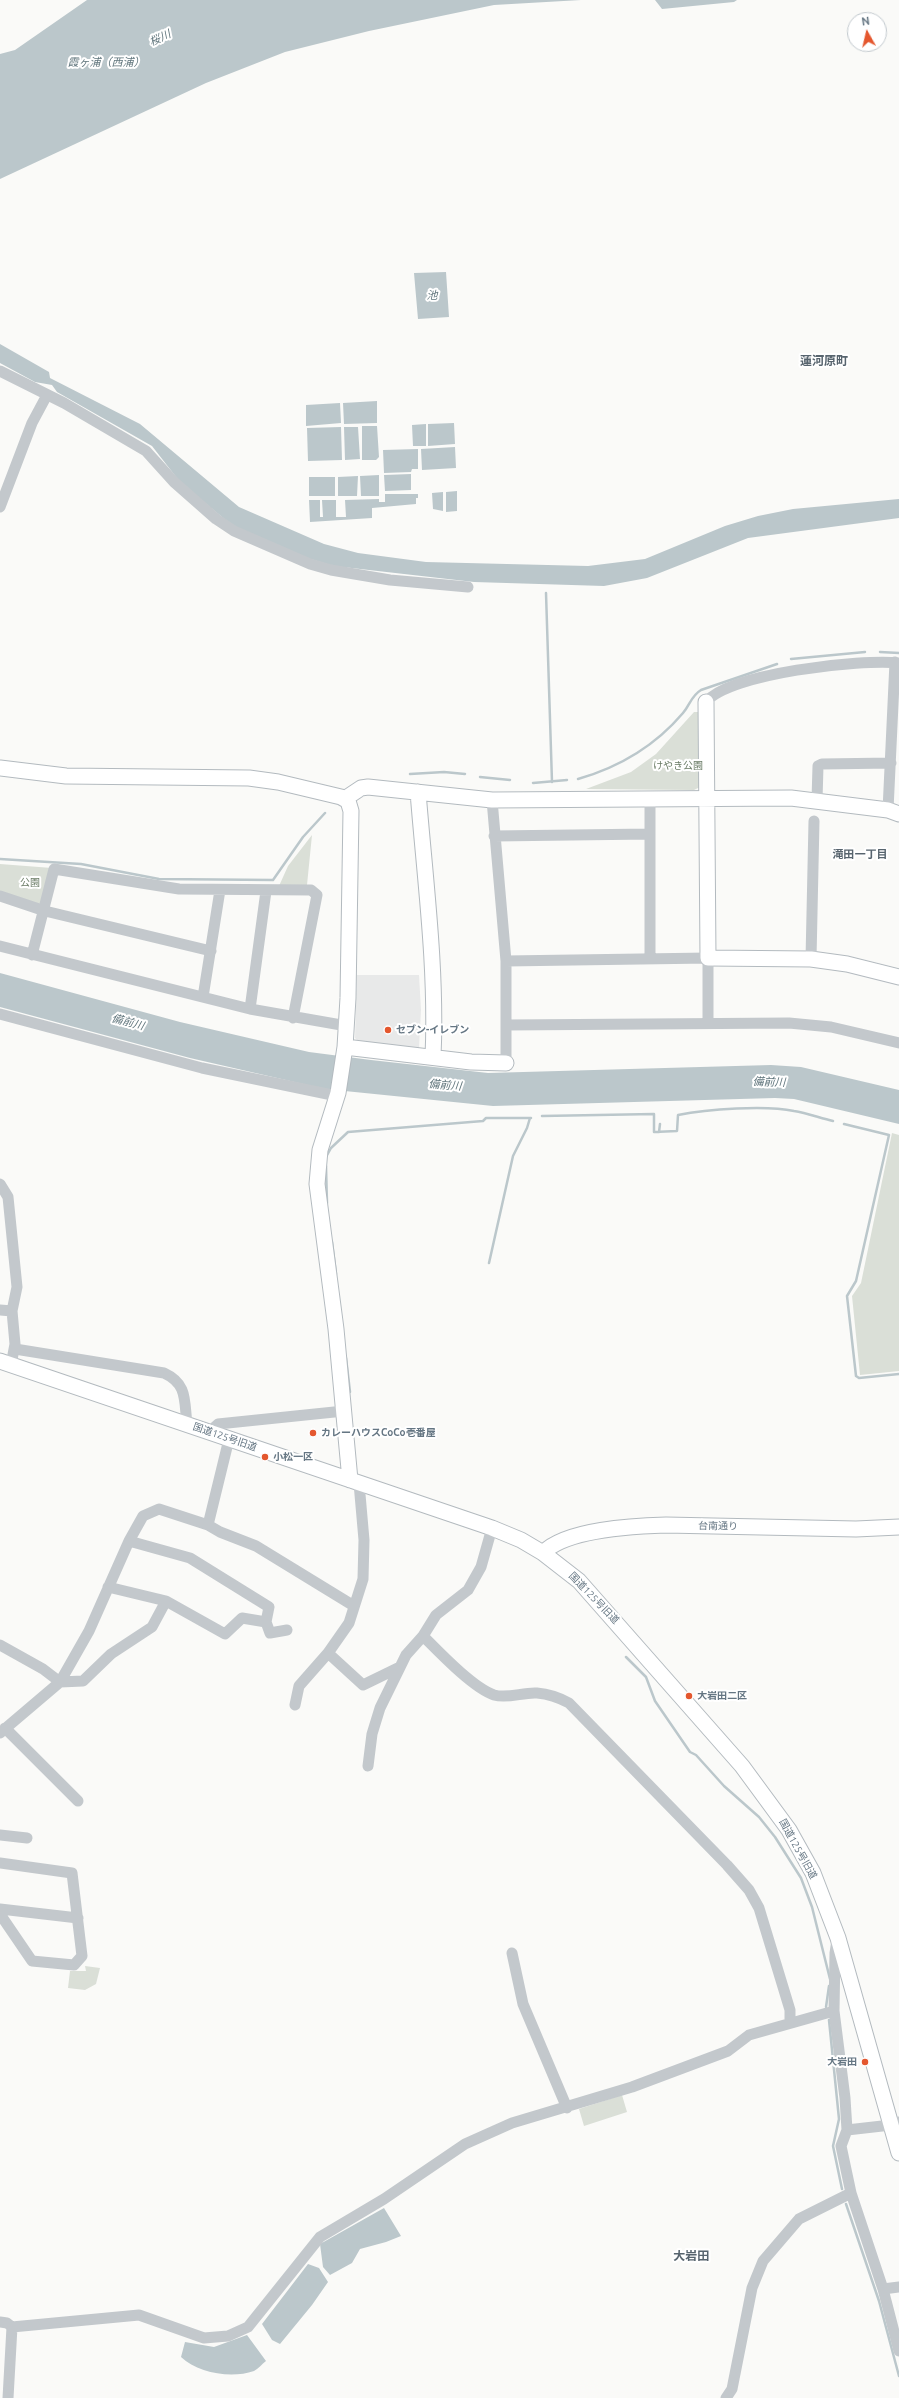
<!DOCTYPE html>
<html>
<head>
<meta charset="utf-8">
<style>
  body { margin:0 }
  #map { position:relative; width:899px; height:2398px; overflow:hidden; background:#fafaf8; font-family:Ubuntu,sans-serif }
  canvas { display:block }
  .north { position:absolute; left:847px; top:12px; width:40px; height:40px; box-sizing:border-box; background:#fff; border:1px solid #c1c8cd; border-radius:50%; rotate:352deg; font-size:11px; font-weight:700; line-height:16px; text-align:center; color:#657683 }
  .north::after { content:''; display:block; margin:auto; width:14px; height:18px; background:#e4572e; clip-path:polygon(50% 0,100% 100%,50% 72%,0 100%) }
</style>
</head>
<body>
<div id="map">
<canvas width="899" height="2398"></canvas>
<div class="north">N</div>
</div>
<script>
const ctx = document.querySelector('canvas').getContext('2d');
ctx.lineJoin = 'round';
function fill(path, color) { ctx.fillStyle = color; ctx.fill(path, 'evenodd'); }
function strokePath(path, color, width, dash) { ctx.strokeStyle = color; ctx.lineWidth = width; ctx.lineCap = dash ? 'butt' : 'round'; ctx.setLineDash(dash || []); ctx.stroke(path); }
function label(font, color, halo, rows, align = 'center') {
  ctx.font = font + ' Ubuntu,"Noto Sans JP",sans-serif'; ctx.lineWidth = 4; ctx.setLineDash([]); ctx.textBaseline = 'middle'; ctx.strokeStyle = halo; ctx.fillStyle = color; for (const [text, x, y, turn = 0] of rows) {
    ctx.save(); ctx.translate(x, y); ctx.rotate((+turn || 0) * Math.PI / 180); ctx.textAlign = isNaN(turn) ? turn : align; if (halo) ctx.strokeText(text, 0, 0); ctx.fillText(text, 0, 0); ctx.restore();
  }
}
fill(new Path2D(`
  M357,975H419L421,1010L419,1048L358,1041L355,1038Z`), '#e8e9e9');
fill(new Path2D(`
  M694,712H701L702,786L694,790L586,789L631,772L656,754Z
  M312,835L307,885L279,886L288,866Z
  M0,864L52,868L43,902L38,904L0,892Z
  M892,1133L899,1135V1371L860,1375L852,1296L861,1283Z
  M85,1966L100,1968L96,1984L85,1990L68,1988L70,1971H86Z
  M622,2095L627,2112L584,2126L579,2109Z`), '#dadfd7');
fill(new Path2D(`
  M87,0H581L494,5L369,31L285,52L206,83L0,179V54L15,50Z
  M655,0H737L734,2L662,9Z
  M446,272L449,317L418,319L414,273Z
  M0,344L49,372L50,378L140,424L239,507L324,544L358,553L426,562L588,566L645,559L725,526L758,516L793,509L899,499V518L748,538L647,578L604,586L474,582L334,566L307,558L234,527L180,482L152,446L57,392L52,385L35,382L0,363Z
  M377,401V423L344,424L343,403Z
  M340,403L341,423L306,426V405Z
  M454,423L455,444L428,446V424Z
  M426,424V446H413L412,425Z
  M362,426H377L379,457L376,460H362Z
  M341,427L342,460L308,461L307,428Z
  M344,427H358L360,459L345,460Z
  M455,447L456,468L422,470L421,449Z
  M418,449V469H412L411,472L384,473L383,450Z
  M411,474V490L385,491L384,475Z
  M379,475V496H361L360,476Z
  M358,476L357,496H338V477Z
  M309,477H335V496H309Z
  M457,491V511L446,512V492Z
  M443,492V511L433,509L432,493Z
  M385,494H418V498H416V504L372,508V518L310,522L309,500H320V517H323L322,500H336V517H346L345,500L379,499V502H385Z
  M0,973L180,1022L309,1052L371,1060L488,1073L771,1065L801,1067L899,1090V1124L794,1099L775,1098L493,1106L325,1089L190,1058L0,1007Z
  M384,2208L401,2236L386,2242L360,2249L352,2263L330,2275L323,2267L320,2244Z
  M308,2264L319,2268L328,2282L312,2305L280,2344L272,2340L262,2324Z
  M247,2335L266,2361C262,2364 258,2369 254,2371C231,2379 198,2373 181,2357L185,2342L214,2347Z`), '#bbc7cb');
strokePath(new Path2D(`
  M546,593L552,782
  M880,652L899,653
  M791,659L865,652
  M410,774L444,772L465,774
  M480,777L510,780
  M578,779C620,767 655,746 683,713C690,705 691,696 701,690L777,664
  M533,783L567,780
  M0,859L81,864L159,879L273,880L303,837L325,813
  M542,1116L654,1114V1132L677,1131L678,1115C707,1109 766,1105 794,1111C807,1113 820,1118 833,1121
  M844,1124L889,1135L856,1281L847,1296L856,1376L859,1378L899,1374
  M659,1132L660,1124
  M326,1157L331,1148L348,1132L483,1121L486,1118H531
  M326,1166L327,1203
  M332,1242L336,1274
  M489,1263L513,1156L527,1128L530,1118
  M346,1358L350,1392
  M626,1657L646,1677L655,1701L690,1752L696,1755L724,1786L759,1817L775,1837L801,1878L812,1907L830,1979
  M826,2007L829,1986
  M829,2020L839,2119L833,2146L842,2189
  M846,2204L879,2301L899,2376`), '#bbc7cb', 2.5);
const secondary = new Path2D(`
  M706,702L708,958L811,959L847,964L899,977
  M0,768L66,776L249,778L278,782L341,797L348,801L351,811L348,998L345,1047L338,1093L320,1150L317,1184L336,1329L350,1480
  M418,792C425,880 437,969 433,1057
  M346,798L361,788L368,787L492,800L791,798L888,810L899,814
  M345,1047L471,1062L506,1063
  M0,1361L492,1528L521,1540L543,1553L579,1581L742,1766L789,1830L813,1873L838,1938L899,2153
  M543,1553C566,1529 634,1526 666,1525L856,1529L899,1527`);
strokePath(secondary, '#b3babf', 17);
strokePath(new Path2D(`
  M0,371L64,403L146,451L174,482L216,519L234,531L310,564L331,570L390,580L468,587
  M0,507L32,423L47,395
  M706,702C730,673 860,659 899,663
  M650,798V958
  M492,800L506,961V1063
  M817,800L818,766L822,764L891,763
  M888,810L895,662
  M494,836L650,834
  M0,896L45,911L211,951
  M0,946L250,1009L347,1026
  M32,955L54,869L179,889L311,890L317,895L293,1018
  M811,959L814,821
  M506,961L708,958V1023
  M203,997L220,890
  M250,1009L266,891
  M0,1014L202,1068L337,1096
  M506,1025L789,1023L831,1027L899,1043
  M0,1184L8,1197L17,1287L12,1311L15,1344L11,1365
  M0,1310L12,1311
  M15,1349L164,1373C188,1384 184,1401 187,1424
  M209,1432L218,1424L344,1411
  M208,1525L229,1439
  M129,1541L190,1558L269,1607L266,1622
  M108,1587L166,1601L225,1634L242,1618L266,1622L270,1633L287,1630
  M423,1636C439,1652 473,1688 494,1695C508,1699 523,1692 537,1693C549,1694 558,1697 569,1703L727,1865L749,1890L759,1908L790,2010V2023
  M0,1645L43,1669L60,1682L83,1681L111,1654L152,1627L166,1601
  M328,1653L363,1685L400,1667
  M295,1705L299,1686L328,1653L349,1623L363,1579L364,1540L359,1483
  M5,1728L78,1801
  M0,1733L60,1682L89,1631L129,1541L143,1516L159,1509L208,1525L220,1532L256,1546L354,1606
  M368,1766L372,1734L380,1708L406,1655L423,1636L436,1615L468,1590L481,1567L492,1528
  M0,1835L27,1838
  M0,1863L72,1873L82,1956L74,1965L32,1961L0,1914
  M0,1909L78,1918
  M837,1940L835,1953L834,2011L845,2098L847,2130L841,2146L851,2193L883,2289L899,2351
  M512,1953L523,2004L567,2108
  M847,2130L891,2125L899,2122
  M883,2289L899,2287
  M0,2322L7,2323L12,2327L139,2315L204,2338L228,2336L248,2327L320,2237L384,2199L465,2144L512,2123L632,2087L728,2051L749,2035L834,2011
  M8,2398L12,2327
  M726,2398L732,2389L752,2288L763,2261L799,2219L851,2193`), '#c3c8cc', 11);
strokePath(secondary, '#fff', 15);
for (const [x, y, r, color] of [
  [388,1030,4,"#e4572e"],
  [313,1433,4,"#e4572e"],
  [265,1457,4,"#e4572e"],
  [689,1696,4,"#e4572e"],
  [865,2062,4,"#e4572e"]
]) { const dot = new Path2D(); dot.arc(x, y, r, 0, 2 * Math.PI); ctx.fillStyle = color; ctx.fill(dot); strokePath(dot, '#fff', 1.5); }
label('10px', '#687a64', '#fff', [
  ["けやき公園",678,766],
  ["公園",30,883]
]);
label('bold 10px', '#657683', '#fff', [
  ["セブン-イレブン",396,1030],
  ["カレーハウスCoCo壱番屋",321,1433],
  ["小松一区",273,1457],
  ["大岩田二区",697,1696],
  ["大岩田",857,2062,"right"]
], 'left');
label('10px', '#657683', '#fff', [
  ["国道125号旧道",225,1437,19],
  ["台南通り",718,1526,1],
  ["国道125号旧道",594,1598,46],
  ["国道125号旧道",798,1849,61]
]);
label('italic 11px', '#60757c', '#fff', [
  ["桜川",160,38,-25],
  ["霞ヶ浦（西浦）",106,62],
  ["池",432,295],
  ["備前川",128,1022,15],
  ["備前川",769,1082,2],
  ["備前川",445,1085,5]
]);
label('bold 11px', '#57646e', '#fff', [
  ["滝田一丁目",860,854]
]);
label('bold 12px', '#57646e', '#fff', [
  ["蓮河原町",824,361],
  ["大岩田",691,2256]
]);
</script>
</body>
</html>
